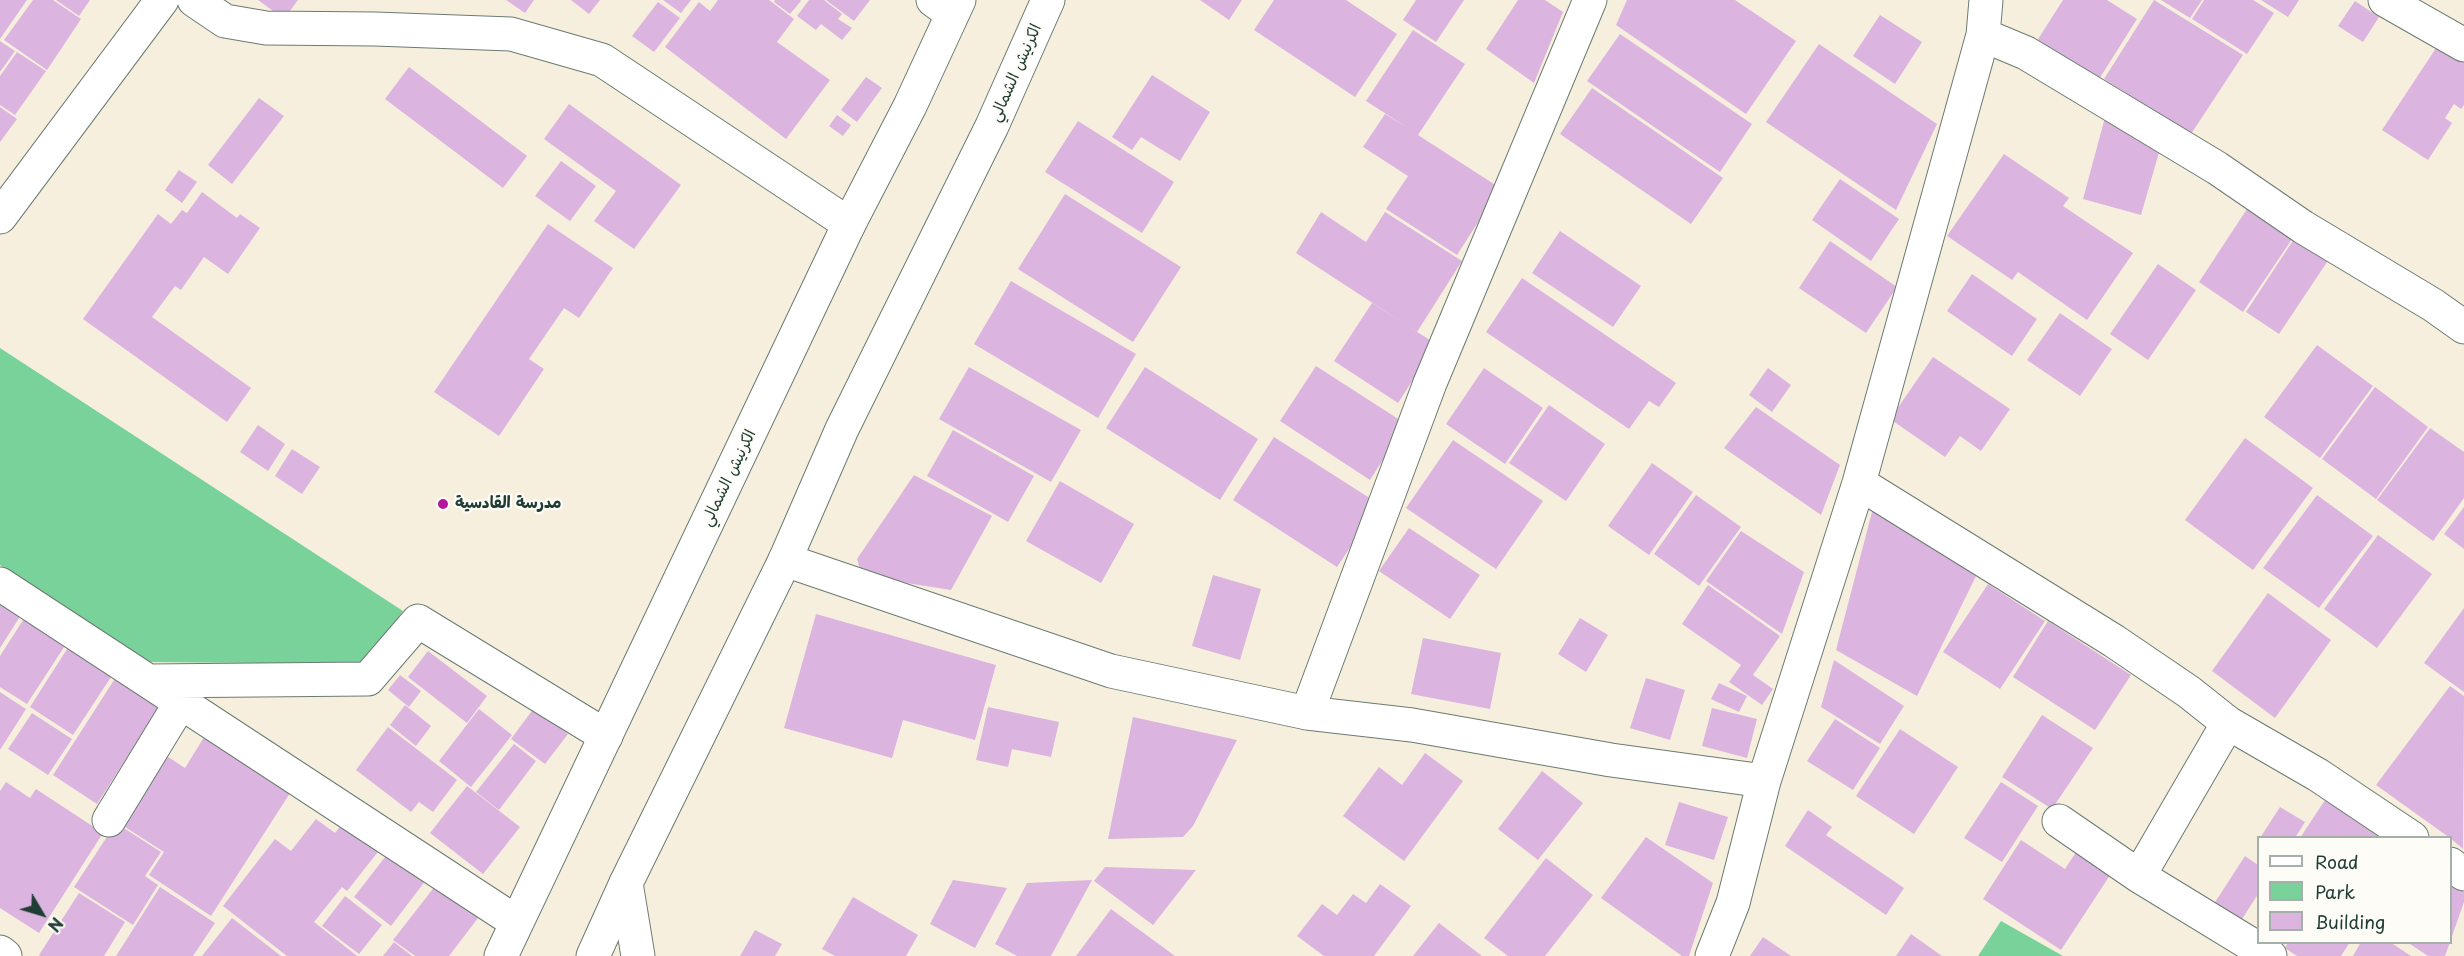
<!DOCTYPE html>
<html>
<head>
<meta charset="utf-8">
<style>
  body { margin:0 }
  #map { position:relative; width:2464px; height:956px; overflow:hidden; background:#f7efde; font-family:"Playpen Sans",sans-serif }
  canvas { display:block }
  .legend { position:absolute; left:2257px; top:836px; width:195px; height:108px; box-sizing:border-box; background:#fdfcf7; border:2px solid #a4b0a9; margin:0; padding:8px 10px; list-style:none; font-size:18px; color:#1f3d34 }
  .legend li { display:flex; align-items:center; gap:12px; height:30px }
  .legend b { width:30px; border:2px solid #a4b0a9 }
  .north { position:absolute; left:12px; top:884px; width:60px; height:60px; -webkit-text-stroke:4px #fdfcf7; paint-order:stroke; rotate:128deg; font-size:16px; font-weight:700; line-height:24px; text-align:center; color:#1f3d34 }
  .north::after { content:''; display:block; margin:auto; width:21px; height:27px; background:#1f3d34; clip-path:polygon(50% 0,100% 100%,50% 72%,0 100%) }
</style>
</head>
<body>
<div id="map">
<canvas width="2464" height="956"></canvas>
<ul class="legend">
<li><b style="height:8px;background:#fff"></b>Road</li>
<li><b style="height:16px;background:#78d299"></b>Park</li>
<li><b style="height:16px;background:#dbb4e0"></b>Building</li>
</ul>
<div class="north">N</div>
</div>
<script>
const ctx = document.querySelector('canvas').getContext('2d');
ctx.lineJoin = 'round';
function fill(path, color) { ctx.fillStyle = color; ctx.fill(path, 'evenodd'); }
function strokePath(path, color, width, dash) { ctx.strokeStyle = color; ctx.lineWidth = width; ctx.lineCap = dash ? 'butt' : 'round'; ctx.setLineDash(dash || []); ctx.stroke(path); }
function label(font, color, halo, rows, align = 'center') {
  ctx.font = font + ' "Playpen Sans","Playpen Sans Arabic",sans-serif'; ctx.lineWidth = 4.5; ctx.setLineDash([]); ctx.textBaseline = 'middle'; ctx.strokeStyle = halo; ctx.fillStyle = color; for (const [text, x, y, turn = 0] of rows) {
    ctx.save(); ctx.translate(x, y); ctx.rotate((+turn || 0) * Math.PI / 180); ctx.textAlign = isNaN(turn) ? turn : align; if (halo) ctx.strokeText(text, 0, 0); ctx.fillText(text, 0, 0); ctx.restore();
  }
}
fill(new Path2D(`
  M0,348L403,611L363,664L143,662L0,565Z
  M2001,921L2063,956H1978Z`), '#78d299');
fill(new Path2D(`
  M0,0H27L0,39Z
  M33,0H53L81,19L47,70L4,40Z
  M56,0H90L79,16Z
  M258,0H298L284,19Z
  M506,0H534L525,13Z
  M571,0H600L589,14Z
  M663,0H691L681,13Z
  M718,0H769L794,19L777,42L830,80L786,139L665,47L699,2L710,11Z
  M775,0H800L801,1L790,14L774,2Z
  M809,0H824L842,14L838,19L852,28L842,40L821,24L816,30L797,16Z
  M826,0H870L854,21Z
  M1200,0H1242L1229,20Z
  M1274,0H1346L1397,34L1355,97L1254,30Z
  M1416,0H1464L1436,42L1403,20Z
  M1518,0H1545L1563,12L1534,83L1486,49Z
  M1627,0H1735L1796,41L1746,114L1616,25Z
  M2063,0H2107L2137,19L2096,84L2035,44Z
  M2154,0L2243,55L2191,134L2104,79Z
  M2161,0H2202L2190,18Z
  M2204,0H2253L2274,13L2247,54L2192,19Z
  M2261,0H2299L2288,17Z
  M2355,1L2379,17L2363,42L2338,26Z
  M658,2L680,18L654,52L632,36Z
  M1880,15L1922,42L1895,84L1853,56Z
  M1413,30L1465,64L1418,135L1500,188L1457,255L1386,209L1408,176L1363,147L1385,114L1408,128L1366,101Z
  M1620,34L1752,124L1720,172L1587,81Z
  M2442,39L2464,54V105L2461,109L2454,104L2445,118L2452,123L2428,160L2382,130Z
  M0,41L15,51L0,72Z
  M1819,44L1937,124L1896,210L1766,122Z
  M17,52L46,71L15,115L0,105V76Z
  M409,67L527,156L503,188L385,99Z
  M1152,75L1210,112L1180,161L1141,137L1132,150L1112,137Z
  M866,77L882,88L857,122L841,110Z
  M1592,88L1723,178L1691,224L1560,134Z
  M259,98L284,116L232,184L208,165Z
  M569,104L681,185L634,249L594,221L616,191L544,139Z
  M0,107L17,119L0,142Z
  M2107,110L2162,142L2141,215L2083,199Z
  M837,115L851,125L843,136L829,126Z
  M1078,121L1174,182L1142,233L1045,172Z
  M2004,154L2069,198L2063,206L2133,253L2087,320L2018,272L2012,280L1947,236Z
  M561,161L596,186L570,221L535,196Z
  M179,170L197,182L182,203L165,190Z
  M1840,179L1899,219L1871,261L1812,220Z
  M202,192L237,218L240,214L260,228L228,274L204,257L181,290L175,286L152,317L251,388L227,422L83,319L158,214L171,224L182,210L187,213Z
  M1065,194L1181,267L1133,342L1018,269Z
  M2249,206L2294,236L2243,312L2199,282Z
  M1321,212L1366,242L1385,212L1462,261L1417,332L1296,253Z
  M548,224L613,268L579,318L564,308L529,359L544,369L499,436L434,392Z
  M1560,231L1641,286L1613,327L1532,273Z
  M2296,236L2329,259L2279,334L2246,312Z
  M1830,241L1897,287L1866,333L1799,288Z
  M2158,264L2196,290L2148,360L2110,334Z
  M1972,274L2037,319L2012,356L1947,311Z
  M1522,278L1676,383L1659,407L1649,401L1629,429L1486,332Z
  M1011,281L1136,354L1098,418L974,344Z
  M1372,303L1436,344L1398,403L1334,361Z
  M2060,313L2112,349L2080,396L2027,360Z
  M2317,345L2373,386L2320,458L2264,417Z
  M1933,357L2010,409L1981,451L1960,436L1945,457L1890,419Z
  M1316,366L1406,424L1370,480L1280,421Z
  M969,367L1081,430L1051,482L939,419Z
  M1145,367L1258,439L1220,500L1106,428Z
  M1484,368L1543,408L1505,464L1446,424Z
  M1768,368L1791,385L1772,412L1749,395Z
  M2375,387L2428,427L2376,499L2322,459Z
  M1549,405L1605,444L1566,501L1509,463Z
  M1756,407L1840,465L1821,515L1724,448Z
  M258,425L285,444L268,471L240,452Z
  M2430,428L2464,452V498L2433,541L2377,500Z
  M953,430L1034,476L1008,522L927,476Z
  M1274,437L1379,504L1337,567L1233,500Z
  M2245,438L2313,488L2253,570L2185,520Z
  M1453,440L1543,501L1496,569L1406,508Z
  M292,449L320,467L302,494L275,476Z
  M1652,463L1693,492L1649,555L1608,526Z
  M914,475L992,516L951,590L862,576L857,559Z
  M1060,481L1134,524L1101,583L1026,541Z
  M1696,495L1741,527L1699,586L1654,554Z
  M2317,495L2373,536L2319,608L2263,568Z
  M2464,507V549L2444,534Z
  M1873,508L1978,572L1917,696L1836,650Z
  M1409,528L1480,575L1450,619L1379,571Z
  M1741,531L1804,572L1782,634L1706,581Z
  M2378,535L2432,574L2377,648L2324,609Z
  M1213,575L1261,589L1240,660L1192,646Z
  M1988,584L2045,621L2000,689L1943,652Z
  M1708,585L1780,636L1753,675L1773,689L1762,705L1729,682L1741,665L1682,624Z
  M2268,593L2331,640L2275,718L2212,671Z
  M0,597L23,612L0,648Z
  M2464,608V692L2424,663Z
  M27,614L68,641L27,704L0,687V656Z
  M816,614L996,665L975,740L903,720L892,758L784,728Z
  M1580,618L1608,635L1586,672L1558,654Z
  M2048,621L2131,675L2095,730L2013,677Z
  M1423,638L1501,653L1490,709L1411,694Z
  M69,646L113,674L73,735L30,707Z
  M428,651L487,696L467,723L408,677Z
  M1834,660L1904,706L1880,744L1821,707Z
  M400,675L421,691L409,707L388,690Z
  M116,677L160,706L97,804L53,775Z
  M1646,678L1685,690L1670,740L1630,728Z
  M1719,683L1747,696L1739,712L1711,699Z
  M2450,686L2464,696L2463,849L2450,838L2376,785Z
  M0,692L26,709L0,750Z
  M405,705L431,726L416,746L390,725Z
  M988,707L1059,722L1051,757L1012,749L1008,767L976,760Z
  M534,708L568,734L545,764L511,739Z
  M1712,708L1757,719L1747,758L1702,746Z
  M479,709L512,735L471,787L439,761Z
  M32,713L72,739L48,775L8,749Z
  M2042,715L2093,748L2052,809L2002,777Z
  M1133,717L1237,740L1193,826L1183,837L1108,839Z
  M1835,719L1880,748L1853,790L1807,761Z
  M388,727L457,780L433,812L419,802L411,812L356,770Z
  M1900,729L1958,767L1914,834L1856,796Z
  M206,734L292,790L211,916L149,875L164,852L114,820L159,751L185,768Z
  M514,744L536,761L499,810L476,792Z
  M1425,753L1463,781L1404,861L1343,816L1379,767L1402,785Z
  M1542,771L1583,803L1538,860L1498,829Z
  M6,782L30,798L36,789L103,833L39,933L0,908V791Z
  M2001,782L2038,806L2002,862L1964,838Z
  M467,786L520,827L483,874L430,833Z
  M2327,797L2382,833L2379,838H2300Z
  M1679,802L1728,817L1714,860L1665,845Z
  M2280,807L2305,822L2295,838H2260Z
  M1808,810L1832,827L1826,835L1904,888L1886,915L1785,846Z
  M349,815L385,843L347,891L342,887L314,922L357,956H287L223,906L275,839L291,851L316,819L335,833Z
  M116,823L161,852L145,876L158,885L133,925L74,887Z
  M1646,837L1713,883L1689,956H1682L1601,898Z
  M2021,840L2065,869L2082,843L2116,866L2061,950L1983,899Z
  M389,852L426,880L391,926L354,897Z
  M2245,856L2258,865V894L2237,927L2210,910Z
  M1546,858L1593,895L1545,956H1508L1484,938Z
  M1105,867L1196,870L1153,925L1094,881Z
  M953,880L1007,888L975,948L930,924Z
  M1092,880L1051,956H1017L995,944L1027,883Z
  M2450,883L2464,892V902L2451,939Z
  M1380,884L1411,906L1374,956H1324L1297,936L1322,904L1337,915L1353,894L1366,903Z
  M436,885L478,918L449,956H415L393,940Z
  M160,887L215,923L193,956H116Z
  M79,893L125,922L104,956H41L39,955Z
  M345,896L382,925L359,954L322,926Z
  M853,897L918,935L906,956H835L822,949Z
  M1111,909L1175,956H1076Z
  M232,918L281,956H202Z
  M1439,923L1482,956H1413Z
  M755,930L782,944L775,956H740Z
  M1911,934L1942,956H1896Z
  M1763,937L1791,956H1750Z
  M394,942L412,956H383Z
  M2288,942H2350L2341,956H2297L2285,948Z
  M2361,942H2390L2411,956H2353Z
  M2407,942H2450L2445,956H2428Z`), '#dbb4e0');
const minor = new Path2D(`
  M194,0L225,21L266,28L375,29L511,34L602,60L849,224
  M933,0L952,14
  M2385,0L2464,45
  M1983,35L2026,53L2217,168L2303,227L2433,305L2464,327
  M0,217L162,0
  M1859,483L2114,641L2189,692L2228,723L2318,775L2412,838
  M785,560L1111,671L1307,713L1412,725L1611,760L1764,781L1859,483L1983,35L1986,0
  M0,584L516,922
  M148,681L368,679L418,621L606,736
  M1307,713L1430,383L1590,0
  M109,820L181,702
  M2059,821L2139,876L2270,956
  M2450,864L2464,874
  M2139,876L2228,723
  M626,883L638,956
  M0,952L5,956
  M1712,956L1733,903L1764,781`);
const secondary = new Path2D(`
  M501,956L849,224L910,106L959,0
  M593,956L626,883L785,560L842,429L992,126L1048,0`);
strokePath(minor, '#6b7b70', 35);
strokePath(secondary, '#6b7b70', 35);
strokePath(minor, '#fff', 33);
strokePath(secondary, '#fff', 33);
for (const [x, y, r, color] of [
  [443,504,6,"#b5179e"]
]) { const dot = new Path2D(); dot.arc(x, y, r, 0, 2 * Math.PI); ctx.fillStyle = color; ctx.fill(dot); strokePath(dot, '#fdfcf7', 2); }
label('16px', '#1f3d34', '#fdfcf7', [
  ["الكرنيش الشمالي",1016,73,-66],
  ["الكرنيش الشمالي",729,478,-64]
]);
label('bold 16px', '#1f3d34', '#fdfcf7', [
  ["مدرسة القادسية",455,504]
], 'left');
</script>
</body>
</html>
